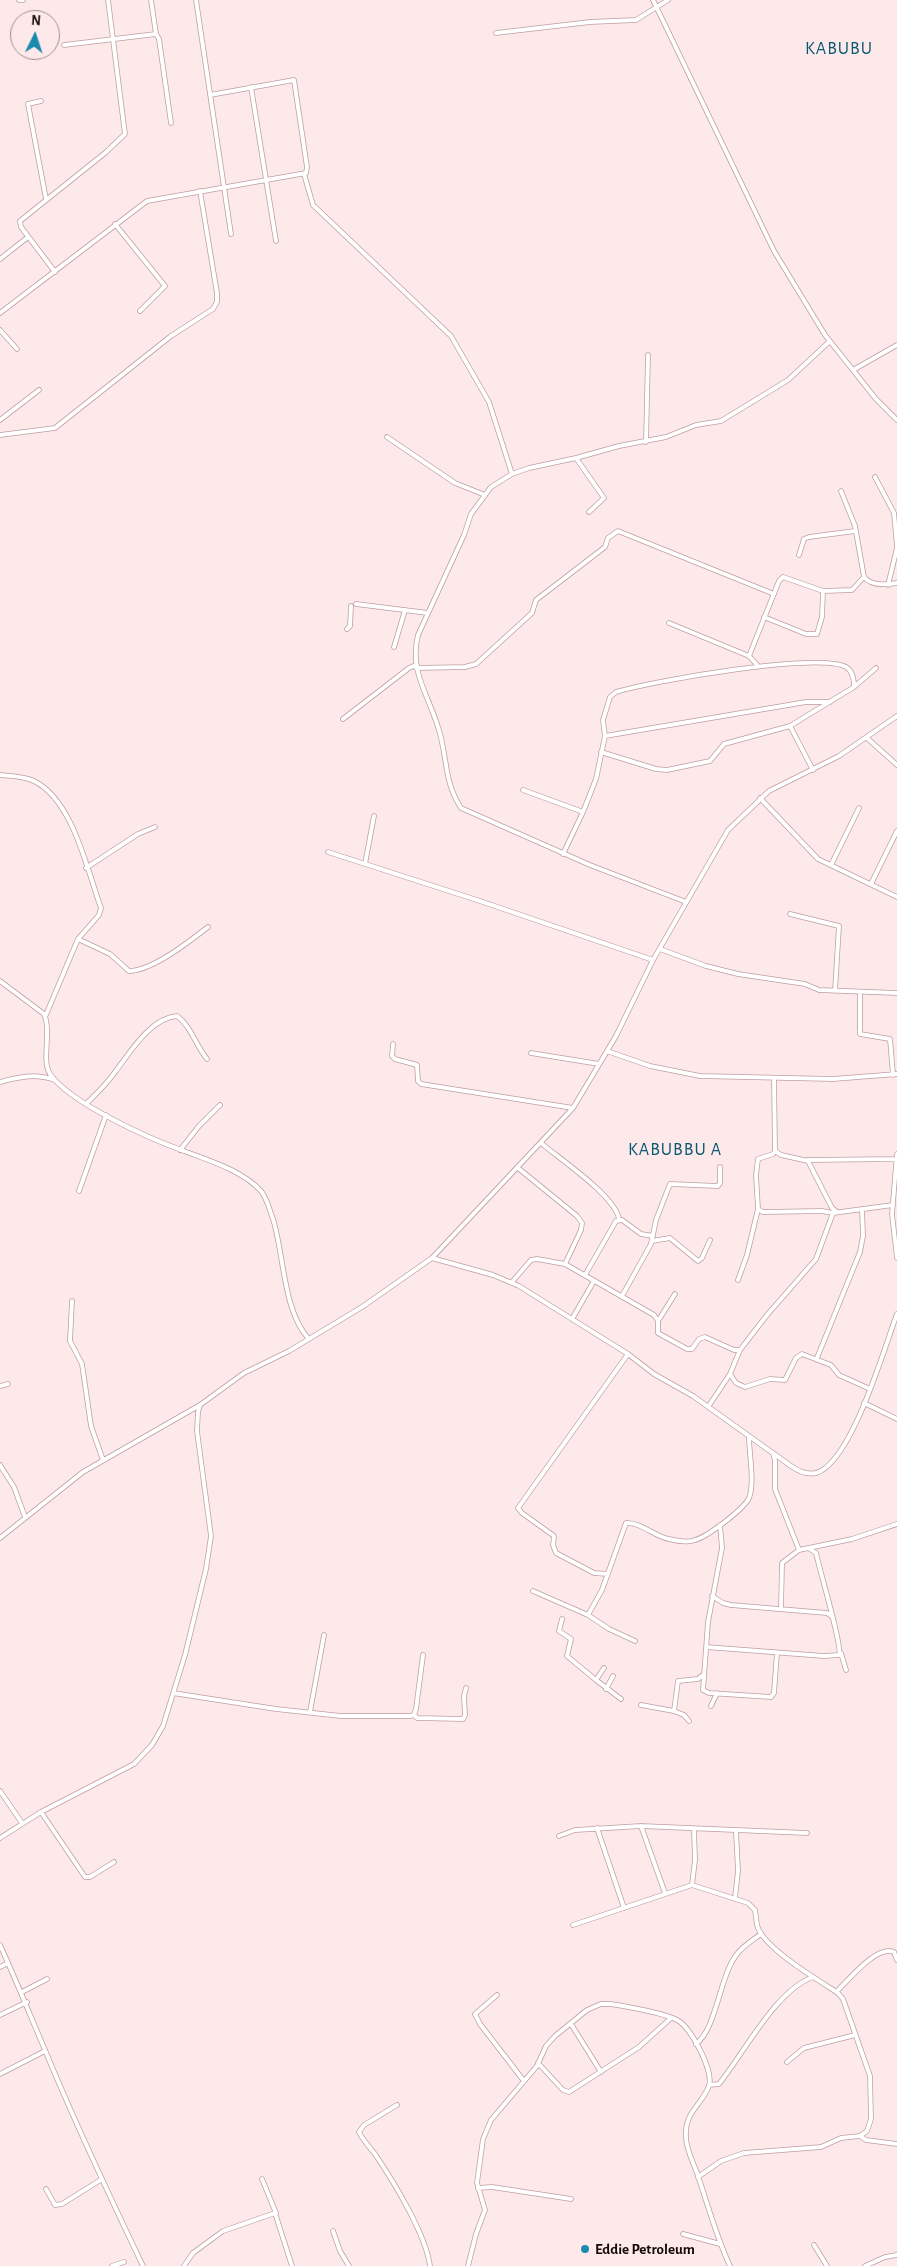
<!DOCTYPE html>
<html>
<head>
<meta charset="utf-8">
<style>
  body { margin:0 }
  #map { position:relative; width:897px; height:2266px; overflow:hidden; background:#fee9ea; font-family:"Alegreya Sans",sans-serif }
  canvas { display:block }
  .north { position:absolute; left:10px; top:10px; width:50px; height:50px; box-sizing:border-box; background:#fee9ea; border:1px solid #a08f90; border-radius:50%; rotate:4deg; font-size:14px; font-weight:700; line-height:20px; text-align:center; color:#14090a }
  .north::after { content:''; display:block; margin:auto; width:18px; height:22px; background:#1b8ab0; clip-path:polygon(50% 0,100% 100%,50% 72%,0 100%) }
</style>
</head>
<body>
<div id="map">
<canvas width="897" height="2266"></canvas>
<div class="north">N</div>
</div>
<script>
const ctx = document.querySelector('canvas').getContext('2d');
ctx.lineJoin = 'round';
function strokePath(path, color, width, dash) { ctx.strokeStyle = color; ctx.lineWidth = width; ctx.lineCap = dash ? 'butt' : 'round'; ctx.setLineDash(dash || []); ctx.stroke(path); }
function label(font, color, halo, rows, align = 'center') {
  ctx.font = font + ' "Alegreya Sans",sans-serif'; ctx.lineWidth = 4; ctx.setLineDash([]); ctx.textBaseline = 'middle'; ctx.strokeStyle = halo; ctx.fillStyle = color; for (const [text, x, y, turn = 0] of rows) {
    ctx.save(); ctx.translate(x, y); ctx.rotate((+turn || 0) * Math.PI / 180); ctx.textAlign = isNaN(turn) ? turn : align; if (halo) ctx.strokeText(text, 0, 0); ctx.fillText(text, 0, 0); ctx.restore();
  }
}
const street = new Path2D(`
  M19,0H23
  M151,0L156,34
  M196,0L231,234
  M653,0L774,251L825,335L876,399L897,420
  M496,33L590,22L636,20L668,0
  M64,45L156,34L159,39L171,123
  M251,87L276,241
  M41,101L28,104L46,199
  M304,174L313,205L451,336L489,402L512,474
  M115,224L165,286L140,311
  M0,259L28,237
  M55,272L21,227L20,221L105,153L125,134L108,0
  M0,313L147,201L306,173L307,167L294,80L210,95
  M0,330L17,349
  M853,370L897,345
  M0,420L39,390
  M0,435L55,428L171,336L213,309L217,302V293L200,191
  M387,437L455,483L485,495
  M646,442L648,355
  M576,458L604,498L589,512
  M875,477L894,513L897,546
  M841,491L855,526L864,577C871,586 886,585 897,583
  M799,555L804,539L809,537L855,531
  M888,585L897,548
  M356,604L428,613
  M764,617L806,634H817L822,617L823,591
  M669,623L749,656L758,666
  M347,629L350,626L351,606
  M394,647L405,610
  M749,656L779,581L783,577L823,591L852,590L864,577
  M416,668L465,667L476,664L532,613L536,600L605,547L608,538L618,531L774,594
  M343,719L409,668L416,665
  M790,726L813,770
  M605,736L806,702H830
  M867,738L897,765
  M601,752L656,769L667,770L710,761L724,744L790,726L854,687L876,668
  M0,775C11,776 24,776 34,781C73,800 87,870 101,908L99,915L78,939L45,1017
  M523,790L583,812L563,854
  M760,798L818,859L897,897
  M583,812L596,779L605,736L603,720L610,697L616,692C652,681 817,652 846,667C853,671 854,681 854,687
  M328,852L480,901L653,960
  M365,864L374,816
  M831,865L859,808
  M86,868L138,834L155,827
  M871,884L897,831
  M686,902L590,865L461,808C443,780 448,757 438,727C428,694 409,671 418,635L464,535L471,514L491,487L512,474L529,468L576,458L619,446L666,437L696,425L721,421L788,380L830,341
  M790,914L839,926L835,991
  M78,939L110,954L129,971C152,971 190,941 208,927
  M660,949L706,966L738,974L805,984L819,990L897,993
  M0,981L44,1014C52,1032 41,1060 50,1074C70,1103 150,1139 184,1151C210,1161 242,1170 261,1191C268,1200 269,1209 273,1219C284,1254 283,1310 308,1338
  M860,992V1034L890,1039L893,1075
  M393,1044L392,1056L395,1059L417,1065L418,1081L421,1084L573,1108
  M607,1051L650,1066L700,1076L833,1079L897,1074
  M531,1053L599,1064
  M774,1078L775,1151L773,1154L758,1159L756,1175L758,1209L763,1212L822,1211L833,1213
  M0,1082C19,1077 36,1073 55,1080
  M86,1104C96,1094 107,1084 115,1072C130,1053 150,1018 177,1016C191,1026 196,1046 207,1059
  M541,1143C560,1159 615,1196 619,1219
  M180,1150L199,1126L220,1105
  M775,1151L781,1155L808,1161L832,1208L837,1212
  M897,1154L892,1214L897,1258
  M807,1160L897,1159
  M518,1168L577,1216L582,1223L581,1230L565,1264
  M79,1191L106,1115
  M652,1241L670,1238L698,1261L702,1258L710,1240
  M432,1258L493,1275L519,1286L628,1354L654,1374L693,1396L791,1466C798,1471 806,1475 816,1473C852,1462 884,1348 897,1314
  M585,1275L616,1221L622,1220L641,1234L653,1236
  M738,1280L747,1255L758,1209
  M512,1282L531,1260L537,1259L565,1264L654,1315L658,1321V1333L687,1349H692L699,1339L705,1337L734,1350H740L767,1315L816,1259L833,1213L893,1205
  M622,1296L651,1244L656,1220L670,1184L718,1186L720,1183V1167
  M72,1301L70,1341L82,1364L91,1426L103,1460
  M572,1319L594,1281
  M658,1321L675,1294
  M740,1350L730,1374L736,1383L745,1387L770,1379L785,1380L796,1358L802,1354L831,1365L839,1375L870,1389
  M817,1358L860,1252L863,1236L862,1209
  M0,1386L8,1384
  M864,1403L897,1419
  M708,1407L730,1374
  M773,1453L775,1461V1489L799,1550
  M0,1465L14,1487L25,1517
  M720,1525L722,1548L708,1622L703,1690L709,1693L771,1697L774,1693L777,1653
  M0,1538L83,1472L200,1405L244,1373L289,1351L362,1307L432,1258L573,1108L616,1036L653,960L728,830L769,791L839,756L897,716
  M608,1574L594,1573L556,1553L553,1545L554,1536L522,1513L518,1508L628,1354
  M533,1591L588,1615L602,1590L626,1523C641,1522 655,1537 669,1539C677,1541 687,1543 695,1540C707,1537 744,1509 749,1498C755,1483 749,1453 749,1437
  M712,1596L723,1603L731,1605L827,1613L831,1616
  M781,1609L782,1563L799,1550L852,1539L897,1524
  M588,1615L609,1629L635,1641
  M562,1619L559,1631L571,1639L567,1656L596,1680L604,1668
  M706,1647L824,1656L839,1655C843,1648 819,1568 816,1553L810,1549
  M841,1653L846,1670
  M596,1680L621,1699
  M606,1689L613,1676
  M173,1693L276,1709L341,1716H410L414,1715L416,1709L423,1655
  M641,1705L674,1711L678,1681L698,1679L703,1675
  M711,1706L717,1693
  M674,1711L684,1715L689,1721
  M310,1712L324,1635
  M414,1715L417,1718L463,1719L465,1715L464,1696L466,1688
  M0,1791L22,1823
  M41,1812L85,1877H90L114,1862
  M641,1826L665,1893
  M597,1828L624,1908
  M559,1836L575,1830L641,1826L807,1833
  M0,1838L41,1812L134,1764L152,1745L163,1726L185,1655L206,1569L211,1536L197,1431L198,1412L200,1405
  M692,1885L695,1860L694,1829
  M735,1898L738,1871L736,1831
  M573,1925L692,1885L748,1903L755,1910C756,1915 756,1923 758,1928C767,1950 818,1980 838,1993L843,1999L870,2076L871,2119L867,2131L860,2136L841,2138L821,2147L744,2153L721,2161L698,2177
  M0,1945C16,1980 30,2015 45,2050C75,2123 109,2195 143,2266
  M0,1967L8,1963
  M22,1992L47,1979
  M836,1992C849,1980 876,1945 894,1952L897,1960
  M497,1995L475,2014L480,2024L524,2081
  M0,2015L27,2002
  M571,2024L601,2072
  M696,2044C717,2028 719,1977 737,1954C743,1946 753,1940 761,1934
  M787,2062L804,2048L855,2035
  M538,2063L563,2090L569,2092L639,2047L670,2019
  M0,2074L45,2051
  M709,2085L719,2084C744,2053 776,1990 813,1977
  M397,2105L364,2125L359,2132C363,2141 372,2149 377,2157C395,2184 426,2235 430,2266
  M860,2136L866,2140L897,2144
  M262,2179L276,2213
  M478,2188L492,2187L571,2199
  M46,2189L55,2205L62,2204L102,2179
  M333,2231L340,2251L349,2266
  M683,2234L720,2244
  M814,2245L827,2266
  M112,2266L124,2262
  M184,2266L193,2253L223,2231L275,2213L292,2266
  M468,2266L476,2234L485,2210L477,2183L483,2139L491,2120L537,2066L546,2046L555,2036L587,2010L601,2004H611C628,2007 661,2012 677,2020C691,2027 714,2071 709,2086C702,2105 684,2112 686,2137C686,2149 693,2162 697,2173C708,2205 716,2236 730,2266
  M865,2266L885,2257L897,2255`);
strokePath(street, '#bf9ea0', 5.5);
strokePath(street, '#fff', 4);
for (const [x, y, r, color] of [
  [585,2249,5,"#1b8ab0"]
]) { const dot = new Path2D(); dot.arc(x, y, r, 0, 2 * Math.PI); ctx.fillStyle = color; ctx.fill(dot); strokePath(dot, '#fee9ea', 2); }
label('bold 15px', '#14090a', '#fee9ea', [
  ["Eddie Petroleum",595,2249]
], 'left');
ctx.letterSpacing = '1px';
label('18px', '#085871', '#fee9ea', [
  ["KABUBU",839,49],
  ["KABUBBU A",675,1150]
]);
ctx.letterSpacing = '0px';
</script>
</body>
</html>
